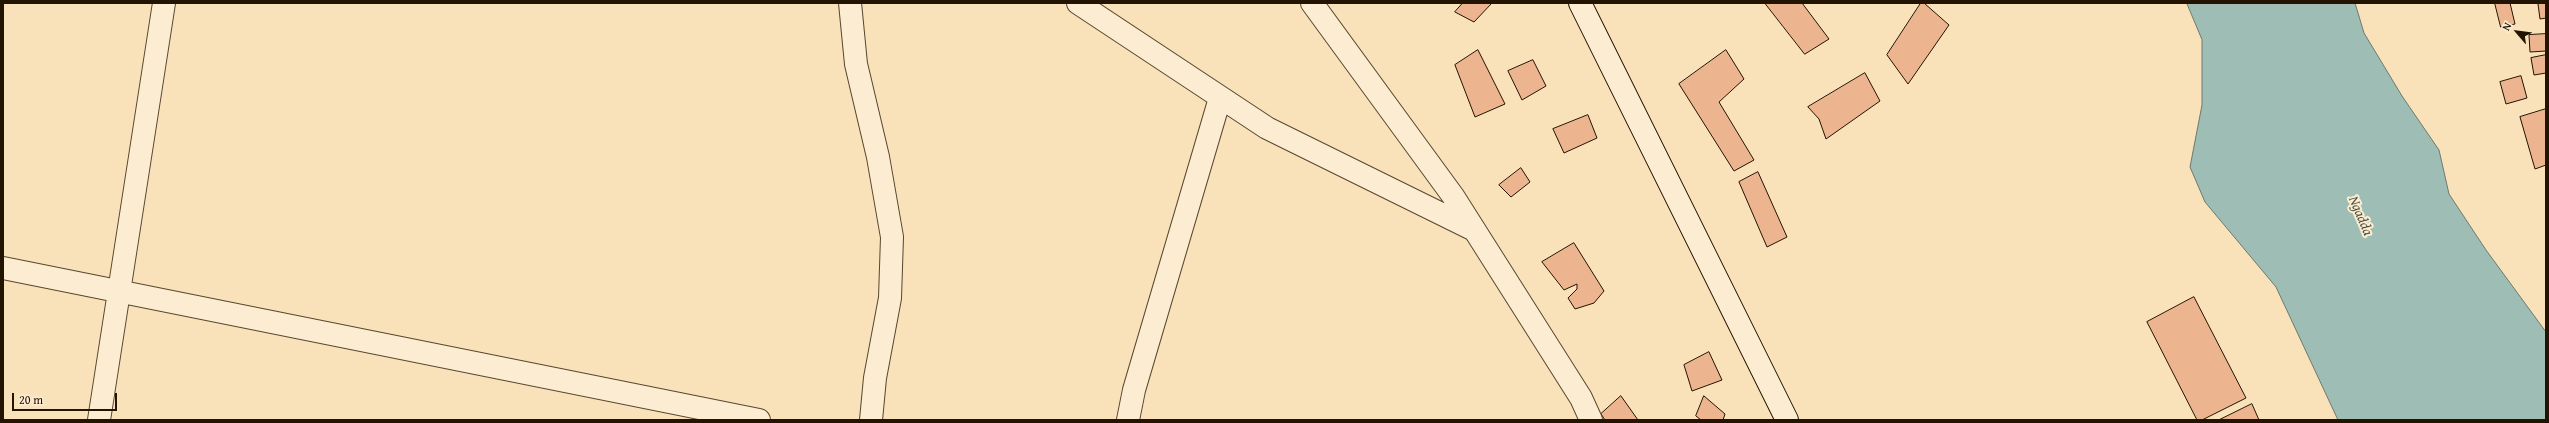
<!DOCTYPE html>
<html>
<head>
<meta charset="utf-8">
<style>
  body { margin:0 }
  #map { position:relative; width:2549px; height:423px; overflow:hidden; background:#f9e2b9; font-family:"Gentium Book Plus",serif }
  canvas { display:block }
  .frame { position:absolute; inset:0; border:4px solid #231301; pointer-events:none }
  .north { position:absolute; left:2497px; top:12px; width:40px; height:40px; -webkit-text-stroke:3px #fbecd2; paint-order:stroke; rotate:298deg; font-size:11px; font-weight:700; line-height:16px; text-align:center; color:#231301 }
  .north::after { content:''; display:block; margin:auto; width:14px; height:18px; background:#231301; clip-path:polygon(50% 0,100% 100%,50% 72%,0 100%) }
  .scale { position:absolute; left:12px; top:393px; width:105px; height:18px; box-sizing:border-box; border:2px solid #231301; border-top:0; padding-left:5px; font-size:12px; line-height:14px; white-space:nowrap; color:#231301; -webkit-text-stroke:3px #fbecd2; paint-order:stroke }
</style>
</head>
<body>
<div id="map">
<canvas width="2549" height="423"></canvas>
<div class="frame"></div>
<div class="north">N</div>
<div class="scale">20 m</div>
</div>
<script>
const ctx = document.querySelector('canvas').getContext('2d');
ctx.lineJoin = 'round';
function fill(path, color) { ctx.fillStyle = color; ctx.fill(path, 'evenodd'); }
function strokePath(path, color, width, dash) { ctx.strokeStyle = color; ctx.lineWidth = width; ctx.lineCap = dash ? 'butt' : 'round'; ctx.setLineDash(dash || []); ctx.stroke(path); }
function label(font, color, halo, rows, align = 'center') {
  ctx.font = font + ' "Gentium Book Plus",serif'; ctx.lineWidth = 4; ctx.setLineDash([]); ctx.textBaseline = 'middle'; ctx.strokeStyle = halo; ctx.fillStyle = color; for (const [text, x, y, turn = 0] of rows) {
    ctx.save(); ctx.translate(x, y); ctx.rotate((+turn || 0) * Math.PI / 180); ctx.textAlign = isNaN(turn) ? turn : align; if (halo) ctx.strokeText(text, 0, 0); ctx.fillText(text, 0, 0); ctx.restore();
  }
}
const water = new Path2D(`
  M2187,3H2355L2364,33L2402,96L2439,150L2449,194L2486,250L2546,332V420H2338L2276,287L2205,202L2190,167L2202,105V40Z`);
fill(water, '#9ebdb4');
strokePath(water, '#6d796c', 1);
const building = new Path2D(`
  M1463,3H1492L1474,22L1455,12Z
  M1765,3H1802L1829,39L1805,54Z
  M1921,3H1924L1949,25L1908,84L1887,55Z
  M2495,3H2510L2515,24L2501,27Z
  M2546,3V18L2540,19L2538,4Z
  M2546,34V51L2530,52L2529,35Z
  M1478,50L1505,104L1475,117L1455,65Z
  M1726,50L1744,79L1719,102L1754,160L1734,171L1679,84Z
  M2546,55V73L2534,75L2531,58Z
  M1533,60L1546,86L1522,100L1508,71Z
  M1865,73L1880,101L1826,139L1819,119L1808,107Z
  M2521,76L2527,98L2506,104L2500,82Z
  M2546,109V165L2535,169L2520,117Z
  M1588,115L1597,138L1564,153L1553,129Z
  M1521,168L1530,182L1511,197L1499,185Z
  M1758,172L1787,237L1767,247L1739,182Z
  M1574,243L1604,291L1594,303L1575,309L1568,298L1577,289V284L1564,290L1542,262Z
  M2194,297L2246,398L2202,420H2197L2147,322Z
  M1709,352L1722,380L1692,391L1684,365Z
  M1621,396L1638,420H1605L1601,414Z
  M1704,396L1725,414L1723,420H1701L1696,416Z
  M2252,404L2259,420H2219Z`);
fill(building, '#edb490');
strokePath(building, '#231301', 1);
const street = new Path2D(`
  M850,3L856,64L878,157L892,237L890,298L875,378L871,420
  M1078,3L1267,128L1474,230
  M1312,3L1453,196L1581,398L1591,420
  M3,268L759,420
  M99,420L164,3
  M1128,420L1134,390L1220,98`);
const secondary = new Path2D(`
  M1580,3L1787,420`);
strokePath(street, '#58472f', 24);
strokePath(secondary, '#231301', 24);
strokePath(street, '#fbecd2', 22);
strokePath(secondary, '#fbecd2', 22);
label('italic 14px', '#4e4e40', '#fbecd2', [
  ["Ngadda",2360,216,67]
]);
</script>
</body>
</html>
